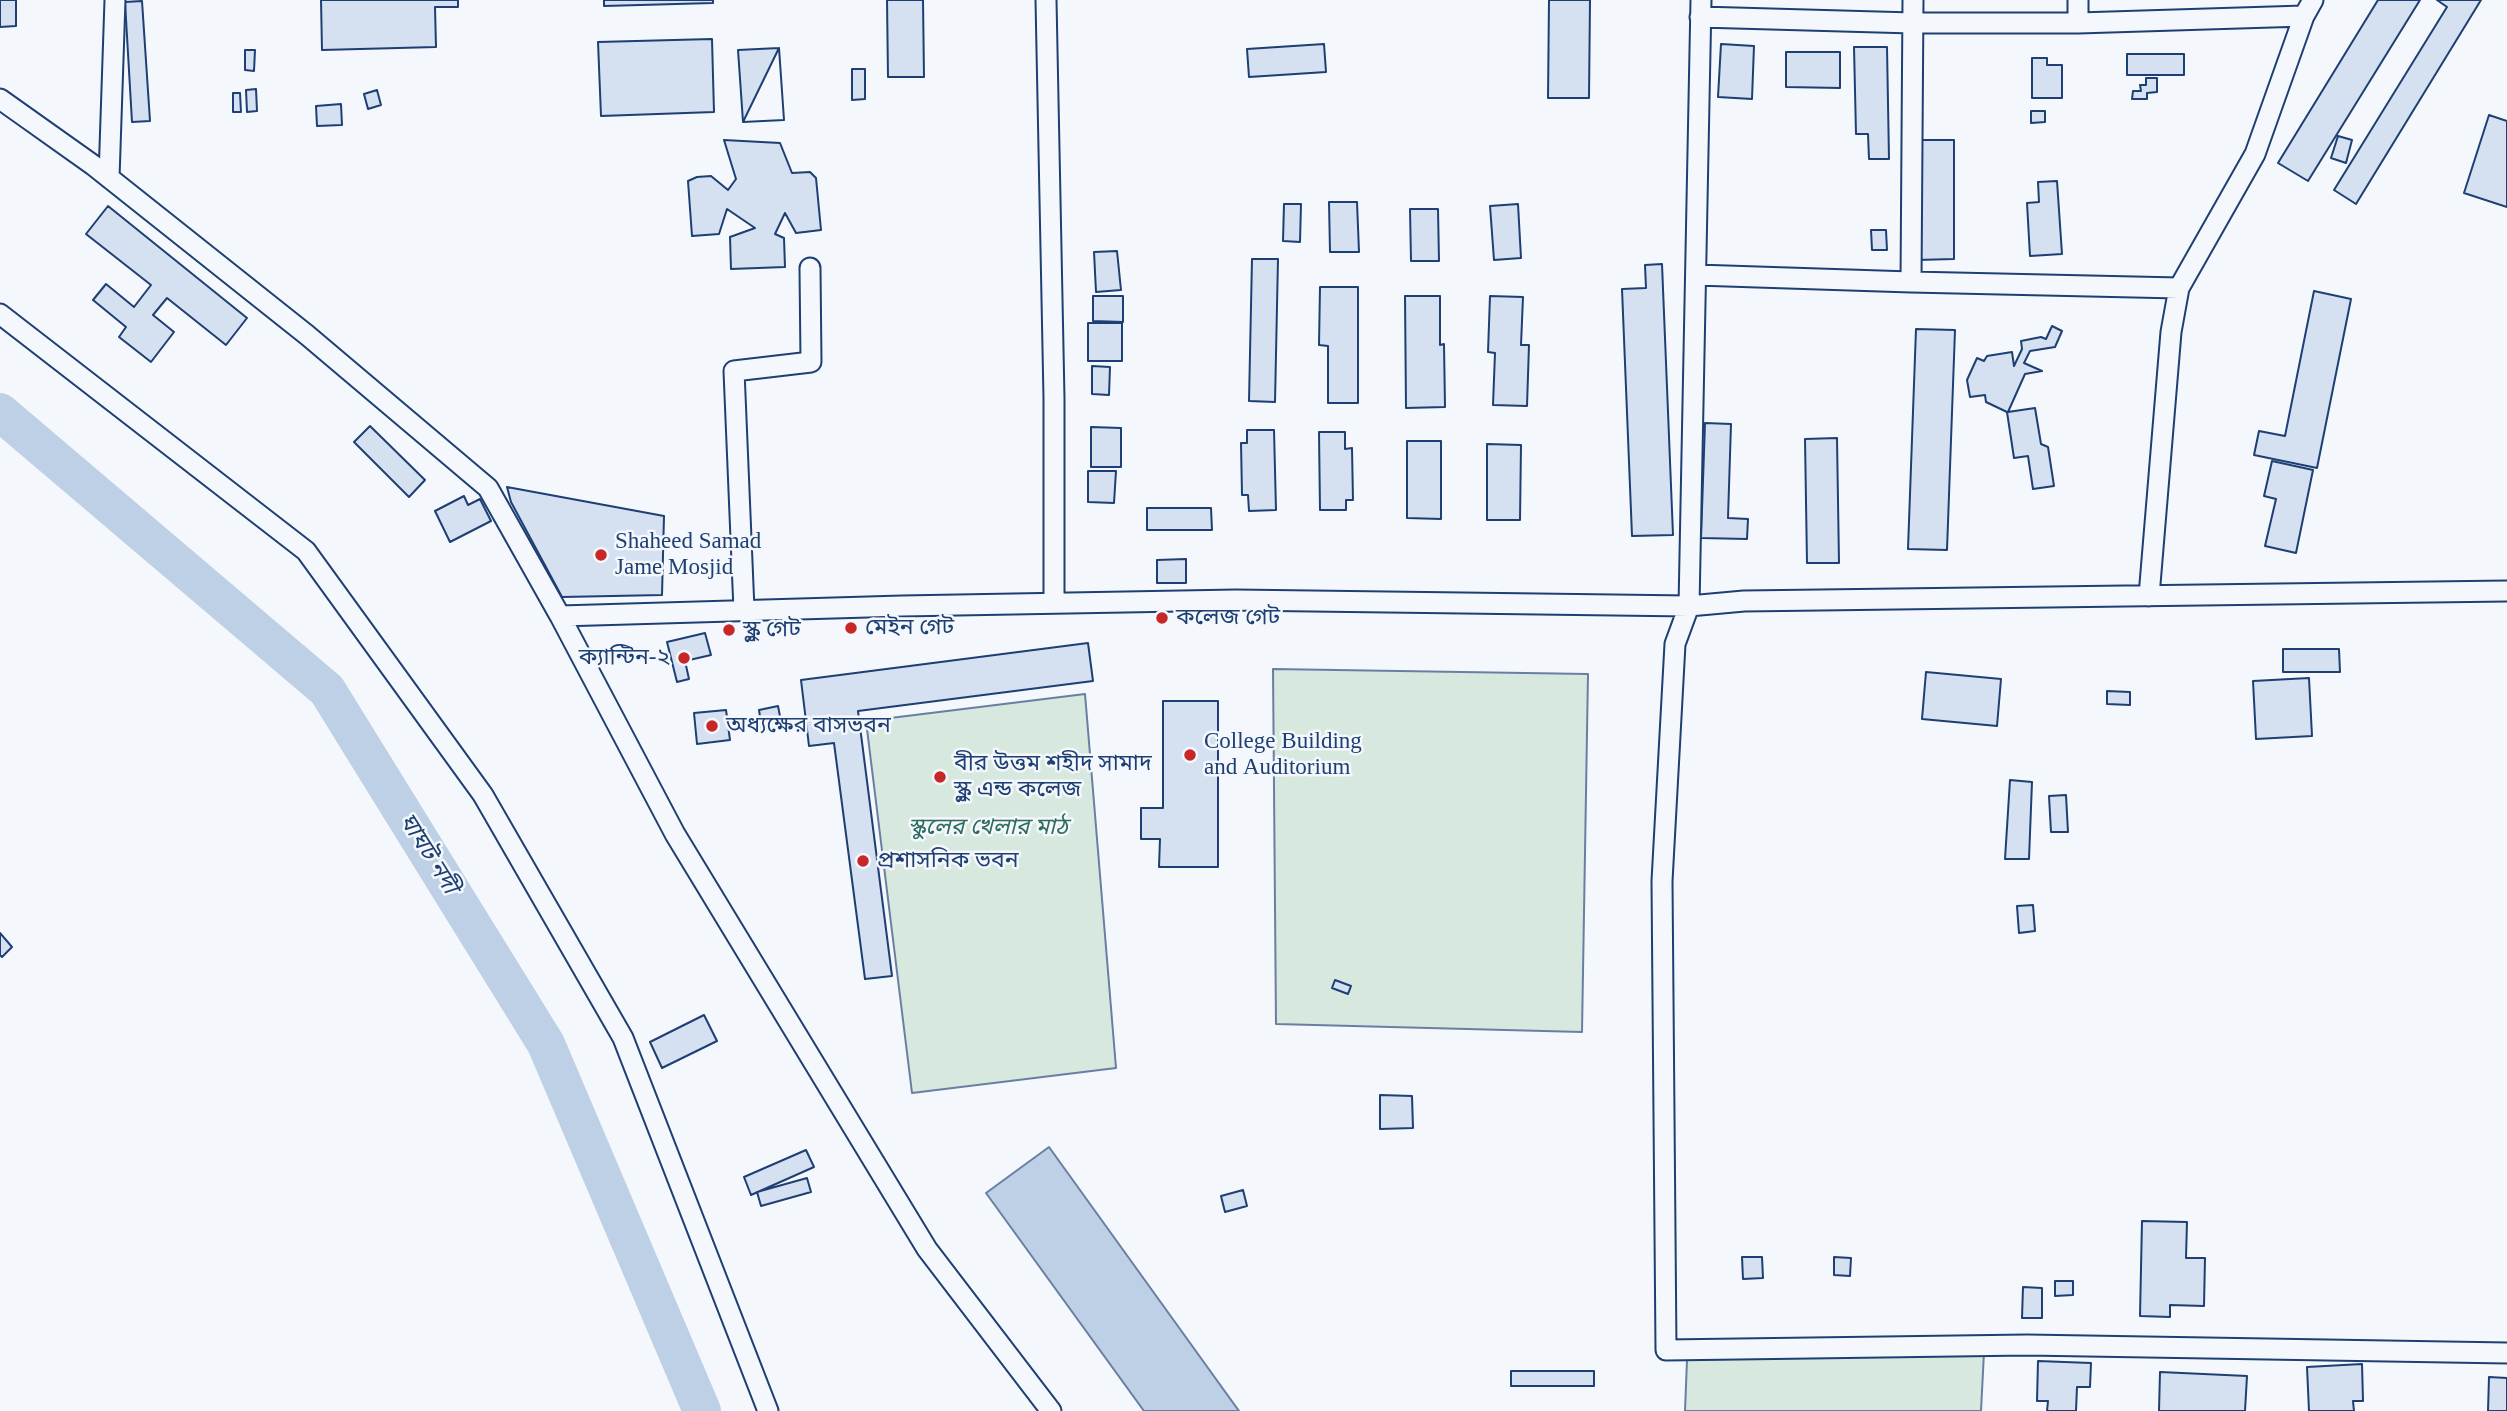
<!DOCTYPE html>
<html>
<head>
<meta charset="utf-8">
<style>
  body { margin:0 }
  canvas { display:block; background:#f4f7fb }
</style>
</head>
<body>
<canvas width="2507" height="1411"></canvas>
<script>
const ctx = document.querySelector('canvas').getContext('2d');
ctx.lineJoin = 'round';
function fill(path, color) { ctx.fillStyle = color; ctx.fill(path, 'evenodd'); }
function strokePath(path, color, width, dash) { ctx.strokeStyle = color; ctx.lineWidth = width; ctx.lineCap = dash ? 'butt' : 'round'; ctx.setLineDash(dash || []); ctx.stroke(path); }
function label(font, color, halo, rows, align = 'center') {
  ctx.font = font + ' "Times New Roman","Noto Sans Bengali",serif'; ctx.lineWidth = 5; ctx.setLineDash([]); ctx.textBaseline = 'middle'; ctx.strokeStyle = halo; ctx.fillStyle = color; for (const [text, x, y, turn = 0] of rows) {
    ctx.save(); ctx.translate(x, y); ctx.rotate((+turn || 0) * Math.PI / 180); ctx.textAlign = isNaN(turn) ? turn : align; if (halo) ctx.strokeText(text, 0, 0); ctx.fillText(text, 0, 0); ctx.restore();
  }
}
const green = new Path2D(`
  M1273,669L1588,674L1582,1032L1276,1024Z
  M1085,694L1116,1068L912,1093L866,721Z
  M1984,1352L1981,1411H1685L1687,1360Z`);
fill(green, '#d7e8df');
strokePath(green, '#687fa3', 2);
const water = new Path2D(`
  M1049,1147L1239,1411H1144L986,1193Z`);
fill(water, '#bed0e5');
strokePath(water, '#687fa3', 2);
strokePath(new Path2D(`
  M0,412L327,690L546,1044L702,1411`), '#bed0e5', 38);
const building = new Path2D(`
  M0,0H16V26L0,27Z
  M321,0H458V7H435L436,47L322,50Z
  M604,0H713V3L604,6Z
  M887,0H923L924,77H888Z
  M1549,0H1590L1589,98H1548Z
  M2378,0H2420L2308,181L2278,163Z
  M2437,0H2481L2356,204L2334,190L2447,7Z
  M142,1L150,121L132,122L125,2Z
  M712,39L714,112L601,116L598,42Z
  M1324,44L1326,72L1249,77L1247,49Z
  M1721,44L1754,46L1752,99L1718,97Z
  M1854,47H1887L1889,159H1869L1868,134H1856Z
  M779,48L784,120L743,122Z
  M779,48L784,120L743,122L738,50Z
  M245,50H255L254,71L245,70Z
  M1786,52H1840V88L1786,87Z
  M2127,54H2184V75H2127Z
  M2032,58H2047V65H2062V98H2032Z
  M852,69H865V99L852,100Z
  M2146,78H2157V92L2147,93V99H2132L2133,91H2141L2140,85H2146Z
  M256,89L257,111L247,112L246,90Z
  M377,90L381,105L368,109L364,94Z
  M233,93H240L241,112H233Z
  M341,104L342,125L317,126L316,106Z
  M2031,111H2045V122L2031,123Z
  M2489,115L2507,121V207L2464,193Z
  M2338,136L2352,140L2346,163L2331,158Z
  M724,140L780,143L792,173L810,172L816,178L821,230L796,233L785,213L775,234L784,238L785,267L731,269L730,237L755,228L727,209L719,234L692,236L688,181L697,177L711,176L728,190L736,179Z
  M1916,140H1954V259L1916,260Z
  M2057,181L2062,254L2030,256L2027,203L2039,202L2038,182Z
  M1329,202H1357L1359,252H1330Z
  M1284,204H1301L1300,242L1283,241Z
  M1518,204L1521,258L1494,260L1490,206Z
  M108,206L247,318L226,345L167,298L153,315L174,332L151,362L119,337L126,327L93,300L106,284L134,307L151,285L86,234Z
  M1410,209H1438L1439,261H1411Z
  M1871,230H1886L1887,250H1872Z
  M1117,251L1121,290L1096,292L1094,252Z
  M1252,259H1278L1275,402L1249,401Z
  M1662,264L1673,535L1632,536L1622,289L1646,288L1645,265Z
  M1320,287H1358V403H1328V346L1319,345Z
  M2314,291L2351,299L2317,468L2254,455L2259,431L2285,436Z
  M1093,296H1123V322L1093,321Z
  M1405,296H1440V345L1444,344L1445,407L1406,408Z
  M1490,296L1523,297L1521,345H1529L1527,406L1493,405L1495,353L1488,352Z
  M1088,323H1122V361H1088Z
  M2052,326L2062,331L2055,347L2030,351L2024,363L2042,371L2025,374L2008,412L2035,408L2041,444L2048,447L2054,486L2033,489L2028,456L2014,458L2007,412L1986,402L1985,395L1970,397L1967,380L1977,358L1984,361L1987,356L2012,352L2014,366L2022,349L2021,341L2041,337L2046,339Z
  M1916,329L1955,330L1947,550L1908,549Z
  M1092,366L1110,367L1109,395L1092,394Z
  M1705,423L1731,424L1728,518L1748,519L1747,539L1701,538Z
  M370,426L425,480L409,497L354,442Z
  M1091,427L1121,428V467H1091Z
  M1247,430H1274L1276,510L1249,511L1248,495H1242L1241,443H1247Z
  M1319,432H1345V449L1352,448L1353,500H1346V510H1320Z
  M1837,438L1839,563H1807L1805,439Z
  M1407,441H1441V519L1407,518Z
  M1487,444L1521,445L1520,520H1487Z
  M2272,461L2313,470L2296,553L2265,546L2276,499L2264,496Z
  M1088,471H1116L1114,503L1088,502Z
  M507,487L664,516L662,595L562,597L511,502Z
  M464,496L468,505L480,499L491,521L450,542L435,511Z
  M1147,508H1211L1212,530H1147Z
  M1186,559V583H1157V560Z
  M705,633L711,655L685,661L689,679L677,682L667,642Z
  M1088,643L1093,681L858,711L892,976L865,979L834,743L809,746L801,680Z
  M2283,649H2339L2340,672H2283Z
  M1926,672L2001,679L1997,726L1922,719Z
  M2309,678L2312,736L2256,739L2253,681Z
  M2107,691L2130,692V705L2107,704Z
  M1163,701H1218V867H1159L1160,839H1141V808H1163Z
  M778,706L782,727L762,730L759,710Z
  M726,710L730,740L697,744L694,713Z
  M2010,780L2032,782L2029,859H2005Z
  M2066,795L2068,832H2051L2049,796Z
  M2033,905L2035,931L2019,933L2017,906Z
  M0,933L12,947L2,957L0,955Z
  M1335,980L1351,986L1348,994L1332,988Z
  M704,1015L717,1041L662,1068L650,1042Z
  M1380,1095L1412,1096L1413,1128L1380,1129Z
  M806,1150L814,1167L751,1195L744,1177Z
  M807,1178L811,1192L761,1206L757,1192Z
  M1243,1190L1247,1206L1225,1212L1221,1196Z
  M2142,1221L2187,1222L2186,1258H2205L2204,1306L2170,1305V1317L2140,1316Z
  M1742,1257H1762L1763,1278L1743,1279Z
  M1834,1257L1851,1258L1850,1276L1834,1275Z
  M2055,1281H2073V1295L2055,1296Z
  M2023,1287L2042,1288V1318H2022Z
  M2038,1361L2091,1363L2090,1387H2077L2076,1411H2047L2048,1401H2037Z
  M2362,1364L2363,1401H2353L2354,1411H2309L2307,1367Z
  M1511,1371H1594V1386H1511Z
  M2160,1372L2247,1376L2245,1411H2159Z
  M2489,1377L2507,1378V1411H2488Z`);
fill(building, '#d5e0f0');
strokePath(building, '#1d3f73', 2);
const street = new Path2D(`
  M1046,0L1054,398V603
  M1701,0L1689,606L1675,644L1662,881L1666,1350L2027,1345L2507,1353
  M2078,0V23
  M1700,17L1913,23H2078L2304,16
  M0,99L93,165L307,335L488,488L560,616L675,834L927,1249L1051,1411
  M109,178L115,0
  M1696,275L1911,282L2179,288
  M1911,282L1913,0
  M0,314L306,551L483,795L623,1038L768,1411
  M2149,596L2171,332L2179,288L2255,154L2304,16L2313,0
  M744,610L734,371L811,362L810,268
  M560,616L902,606L1236,600L1689,606L1744,601L2507,591`);
strokePath(street, '#1d3f73', 23);
strokePath(street, '#f4f7fb', 19);
for (const [x, y, r, color] of [
  [601,555,7,"#c62828"],
  [1162,618,7,"#c62828"],
  [851,628,7,"#c62828"],
  [729,630,7,"#c62828"],
  [684,658,7,"#c62828"],
  [712,726,7,"#c62828"],
  [1190,755,7,"#c62828"],
  [940,777,7,"#c62828"],
  [863,861,7,"#c62828"]
]) { const dot = new Path2D(); dot.arc(x, y, r, 0, 2 * Math.PI); ctx.fillStyle = color; ctx.fill(dot); strokePath(dot, '#f4f7fb', 2.5); }
label('23px', '#1d3f73', '#f4f7fb', [
  ["Shaheed Samad",615,542],
  ["Jame Mosjid",615,568],
  ["কলেজ গেট",1176,618],
  ["মেইন গেট",865,628],
  ["স্কুল গেট",743,630],
  ["ক্যান্টিন-২",670,658,"right"],
  ["অধ্যক্ষের বাসভবন",726,726],
  ["College Building",1204,742],
  ["and Auditorium",1204,768],
  ["বীর উত্তম শহীদ সামাদ",954,764],
  ["স্কুল এন্ড কলেজ",954,790],
  ["প্রশাসনিক ভবন",877,861]
], 'left');
label('italic 23px', '#2c6c60', '#f4f7fb', [
  ["স্কুলের খেলার মাঠ",988,828]
]);
label('italic 24px', '#1d3f73', '#f4f7fb', [
  ["ঘাঘট নদী",428,854,58]
]);
</script>
</body>
</html>
